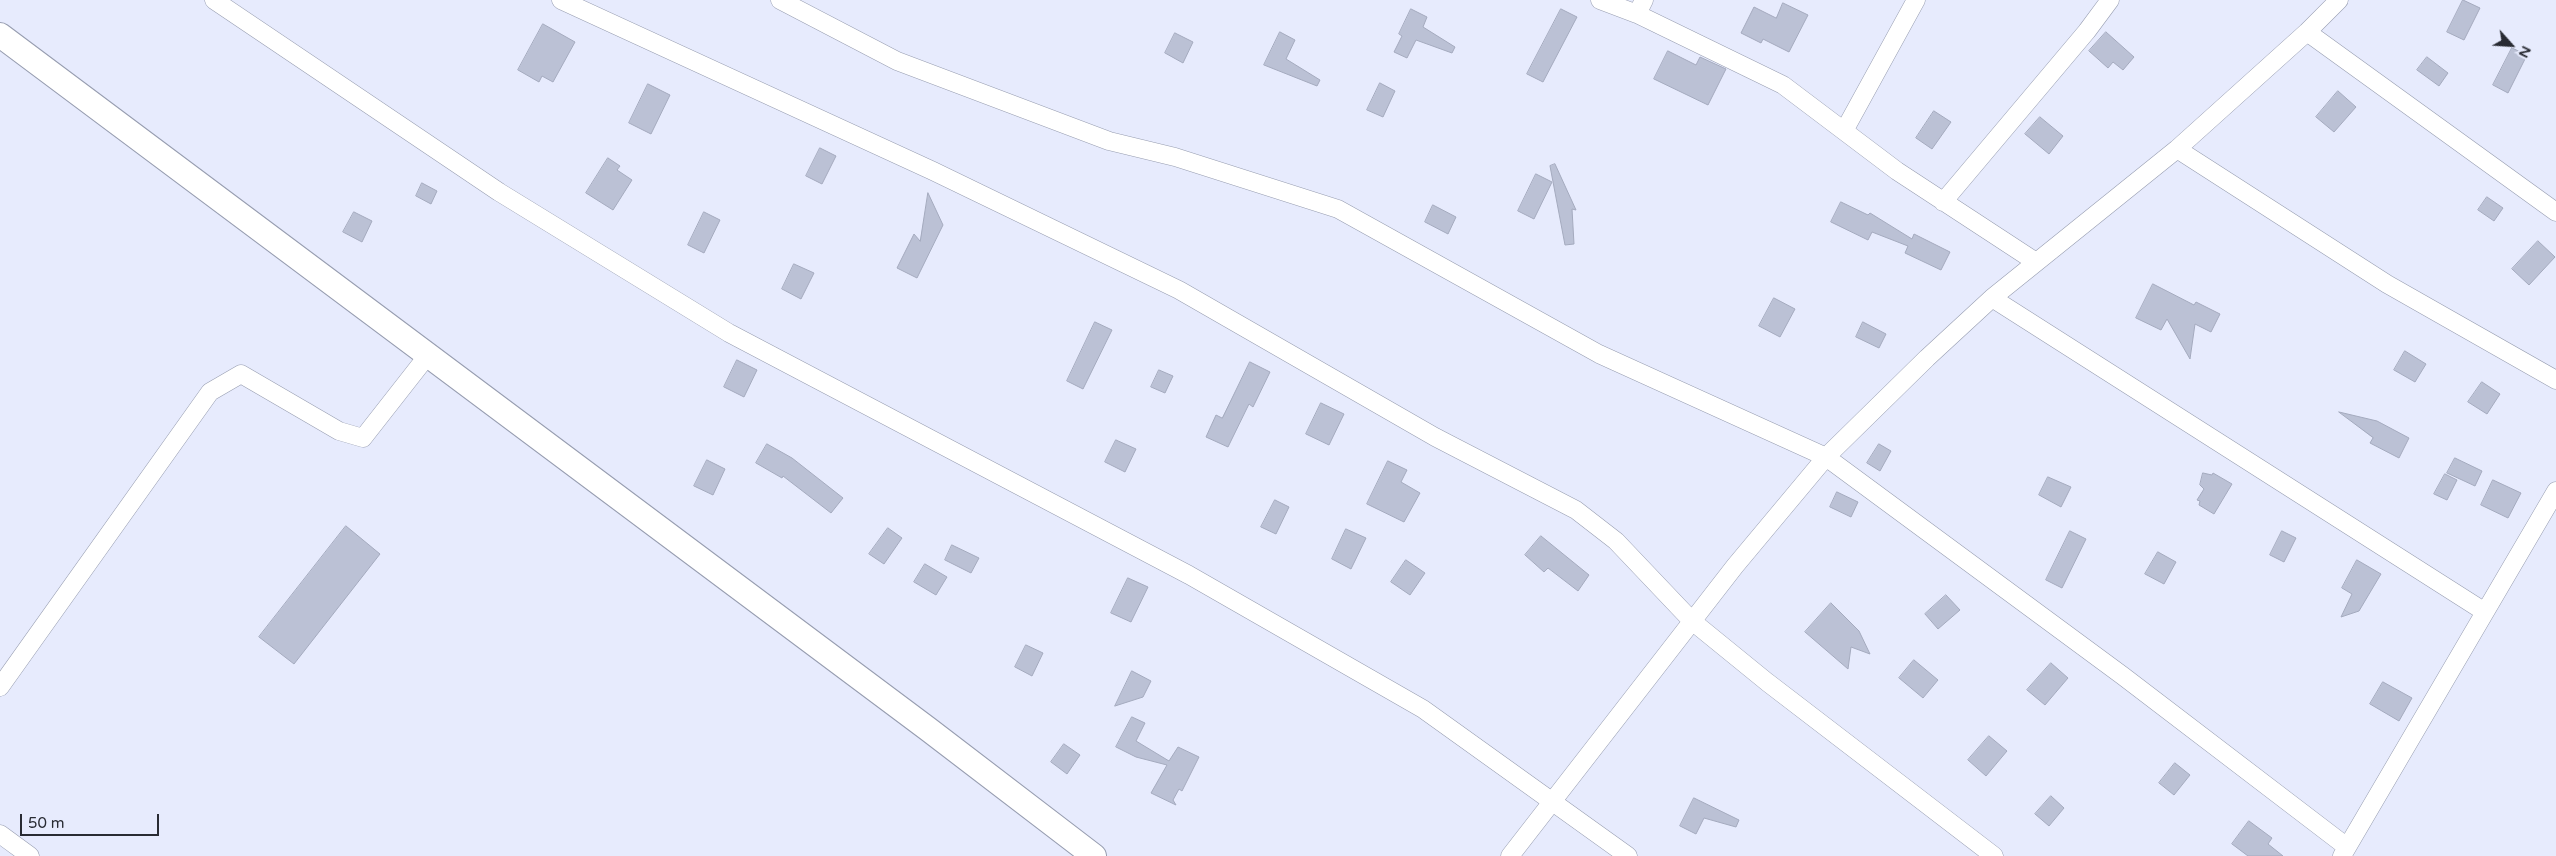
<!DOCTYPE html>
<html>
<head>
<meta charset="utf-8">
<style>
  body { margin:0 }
  #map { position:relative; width:2556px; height:856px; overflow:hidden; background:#e7ebfd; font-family:"Varela Round",sans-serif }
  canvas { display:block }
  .north { position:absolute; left:2486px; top:20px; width:50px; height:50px; -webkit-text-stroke:4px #e7ebfd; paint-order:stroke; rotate:116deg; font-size:14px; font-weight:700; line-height:20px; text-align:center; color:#292b33 }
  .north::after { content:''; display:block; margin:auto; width:18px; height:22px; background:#292b33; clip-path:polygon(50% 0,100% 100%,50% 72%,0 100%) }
  .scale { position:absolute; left:20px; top:814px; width:139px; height:22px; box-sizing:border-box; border:2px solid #292b33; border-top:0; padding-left:6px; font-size:15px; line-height:18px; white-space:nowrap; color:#292b33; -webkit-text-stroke:4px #e7ebfd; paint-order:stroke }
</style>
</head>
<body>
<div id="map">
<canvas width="2556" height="856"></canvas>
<div class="north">N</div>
<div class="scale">50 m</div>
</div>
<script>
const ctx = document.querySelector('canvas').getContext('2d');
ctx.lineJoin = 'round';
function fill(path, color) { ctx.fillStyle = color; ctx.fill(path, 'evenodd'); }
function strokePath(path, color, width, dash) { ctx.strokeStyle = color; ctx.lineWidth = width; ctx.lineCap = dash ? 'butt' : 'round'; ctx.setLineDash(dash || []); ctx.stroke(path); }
const building = new Path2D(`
  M2463,0L2480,8L2464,40L2447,32Z
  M1783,3L1808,15L1789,52L1763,39L1761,43L1741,33L1754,7L1776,18Z
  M1411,9L1427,17L1423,27L1455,47L1452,53L1416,40L1407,58L1394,52L1402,36L1399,34Z
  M1561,9L1577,17L1543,82L1527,74Z
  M543,24L575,42L553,82L542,76L539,82L518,70Z
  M1280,32L1295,40L1286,59L1320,80L1317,86L1264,65Z
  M2106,32L2134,57L2123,70L2113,62L2108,68L2089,51Z
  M1175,33L1193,42L1183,63L1165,53Z
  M2512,48L2527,55L2508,93L2493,85Z
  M1668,51L1696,65L1700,57L1726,69L1708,105L1654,79Z
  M2427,57L2448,73L2439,86L2417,70Z
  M1380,83L1395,91L1383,117L1367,110Z
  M648,84L670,95L651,134L629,123Z
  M2338,91L2356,107L2334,132L2316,117Z
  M1934,111L1951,122L1932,149L1916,138Z
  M2040,117L2063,136L2049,154L2025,134Z
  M820,148L836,156L822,184L806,176Z
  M608,158L620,166L617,170L632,180L613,210L586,193Z
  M1555,164L1576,210L1572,209L1574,244L1565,245L1550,166Z
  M1536,174L1552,182L1534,219L1518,211Z
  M422,183L437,191L431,204L416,196Z
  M928,193L943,225L917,278L897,268L914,234L920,241Z
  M2487,197L2503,208L2494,221L2478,210Z
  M1841,202L1868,215L1870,213L1912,239L1914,234L1950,252L1941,270L1905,253L1908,246L1872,232L1868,240L1831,222Z
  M1433,205L1456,217L1448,234L1425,222Z
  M354,212L372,221L362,242L343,232Z
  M704,212L720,220L704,253L688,245Z
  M2538,241L2555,257L2529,285L2512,269Z
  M794,264L814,273L801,299L782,289Z
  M2153,284L2194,305L2196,302L2220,314L2211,332L2195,324L2190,359L2167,319L2161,330L2136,318Z
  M1774,298L1795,309L1780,337L1759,326Z
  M1095,322L1112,330L1083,389L1067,381Z
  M1863,322L1886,334L1879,348L1856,337Z
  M2405,351L2426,364L2415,382L2394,370Z
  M737,360L757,370L744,397L724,387Z
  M1250,362L1270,372L1253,407L1249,404L1228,447L1206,437L1216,415L1222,418Z
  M1159,370L1173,376L1165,393L1151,387Z
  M2482,382L2500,394L2487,414L2468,402Z
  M1321,403L1344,414L1329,445L1306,434Z
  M2339,412L2377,421L2409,438L2399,458L2370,443L2373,438Z
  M1116,440L1136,449L1125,472L1105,462Z
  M767,444L792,458L843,498L831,513L783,476L782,478L756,463Z
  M1879,444L1891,451L1880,471L1867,463Z
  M2455,458L2482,471L2475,486L2447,473Z
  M707,460L725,469L713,495L694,486Z
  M1388,461L1407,470L1401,482L1420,493L1404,522L1367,504Z
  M2203,473L2212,475L2213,473L2232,484L2214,514L2199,505L2200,501L2197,500L2204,489L2200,485Z
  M2445,474L2457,480L2447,500L2434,494Z
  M2048,477L2071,487L2061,507L2039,495Z
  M2493,480L2521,493L2508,518L2481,505Z
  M1837,492L1858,502L1851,517L1830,507Z
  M1275,500L1289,507L1276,534L1261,527Z
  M346,526L380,554L294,664L259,637Z
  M888,528L902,538L884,564L869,554Z
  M1346,529L1366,538L1351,569L1332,559Z
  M2070,531L2086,539L2062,588L2046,580Z
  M2282,531L2296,538L2284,562L2270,555Z
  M1541,536L1589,575L1578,591L1548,568L1544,572L1525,555Z
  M952,545L979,558L971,573L945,560Z
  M2158,552L2176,562L2164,584L2145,574Z
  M1406,560L1425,573L1410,595L1391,582Z
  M2357,560L2381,574L2359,611L2341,617L2352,594L2342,588Z
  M925,564L947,577L936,595L914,582Z
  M1128,578L1148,587L1131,622L1111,613Z
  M1946,595L1960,610L1938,629L1925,614Z
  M1831,603L1859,631L1870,654L1851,647L1848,669L1805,632Z
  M1026,645L1043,653L1032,676L1015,667Z
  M1914,660L1938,680L1923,698L1899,678Z
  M2051,663L2068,678L2045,705L2027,690Z
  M1132,671L1151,681L1143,697L1115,706Z
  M2383,682L2412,698L2399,721L2370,704Z
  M1132,717L1145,723L1136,741L1169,761L1178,747L1199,757L1182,791L1179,789L1173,800L1176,805L1151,793L1167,765L1136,757L1116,747Z
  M1989,736L2007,751L1986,776L1968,760Z
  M1064,744L1080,755L1067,774L1051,762Z
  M2175,763L2190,775L2174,795L2159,783Z
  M2051,796L2064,808L2049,826L2035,814Z
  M1694,798L1739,820L1736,827L1704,818L1696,834L1680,826Z
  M2249,821L2272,838L2268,844L2283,856H2248L2232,844Z`);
fill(building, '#bbc1d5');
strokePath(building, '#a4aabe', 1);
const minor = new Path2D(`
  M214,0L499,192L729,333L1189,575L1423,709L1628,856
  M561,0L933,171L1179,290L1435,437L1576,510L1616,541L1692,621L1767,682L1994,856
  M780,0L897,61L1109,141L1175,157L1338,209L1599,354L1826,457L2123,676L2347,847
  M1600,0L1637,14L1783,85L1897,171L2036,262
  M1637,14L1644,0
  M2307,32L2556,212
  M1844,131L1916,0
  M2177,149L2387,284L2556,380
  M1943,202L2087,31L2110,0
  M1992,298L2485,612
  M0,687L210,392L241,374L339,431L363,438L428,355
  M0,834L30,856
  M1510,856L1735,566L1826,457L1927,358L1992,298L2177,149L2307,32L2339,0
  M2342,856L2556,491`);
const secondary = new Path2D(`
  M0,35L928,729L1094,856`);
strokePath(minor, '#979db0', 19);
strokePath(secondary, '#979db0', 26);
strokePath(minor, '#fff', 18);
strokePath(secondary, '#fff', 24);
</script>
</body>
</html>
